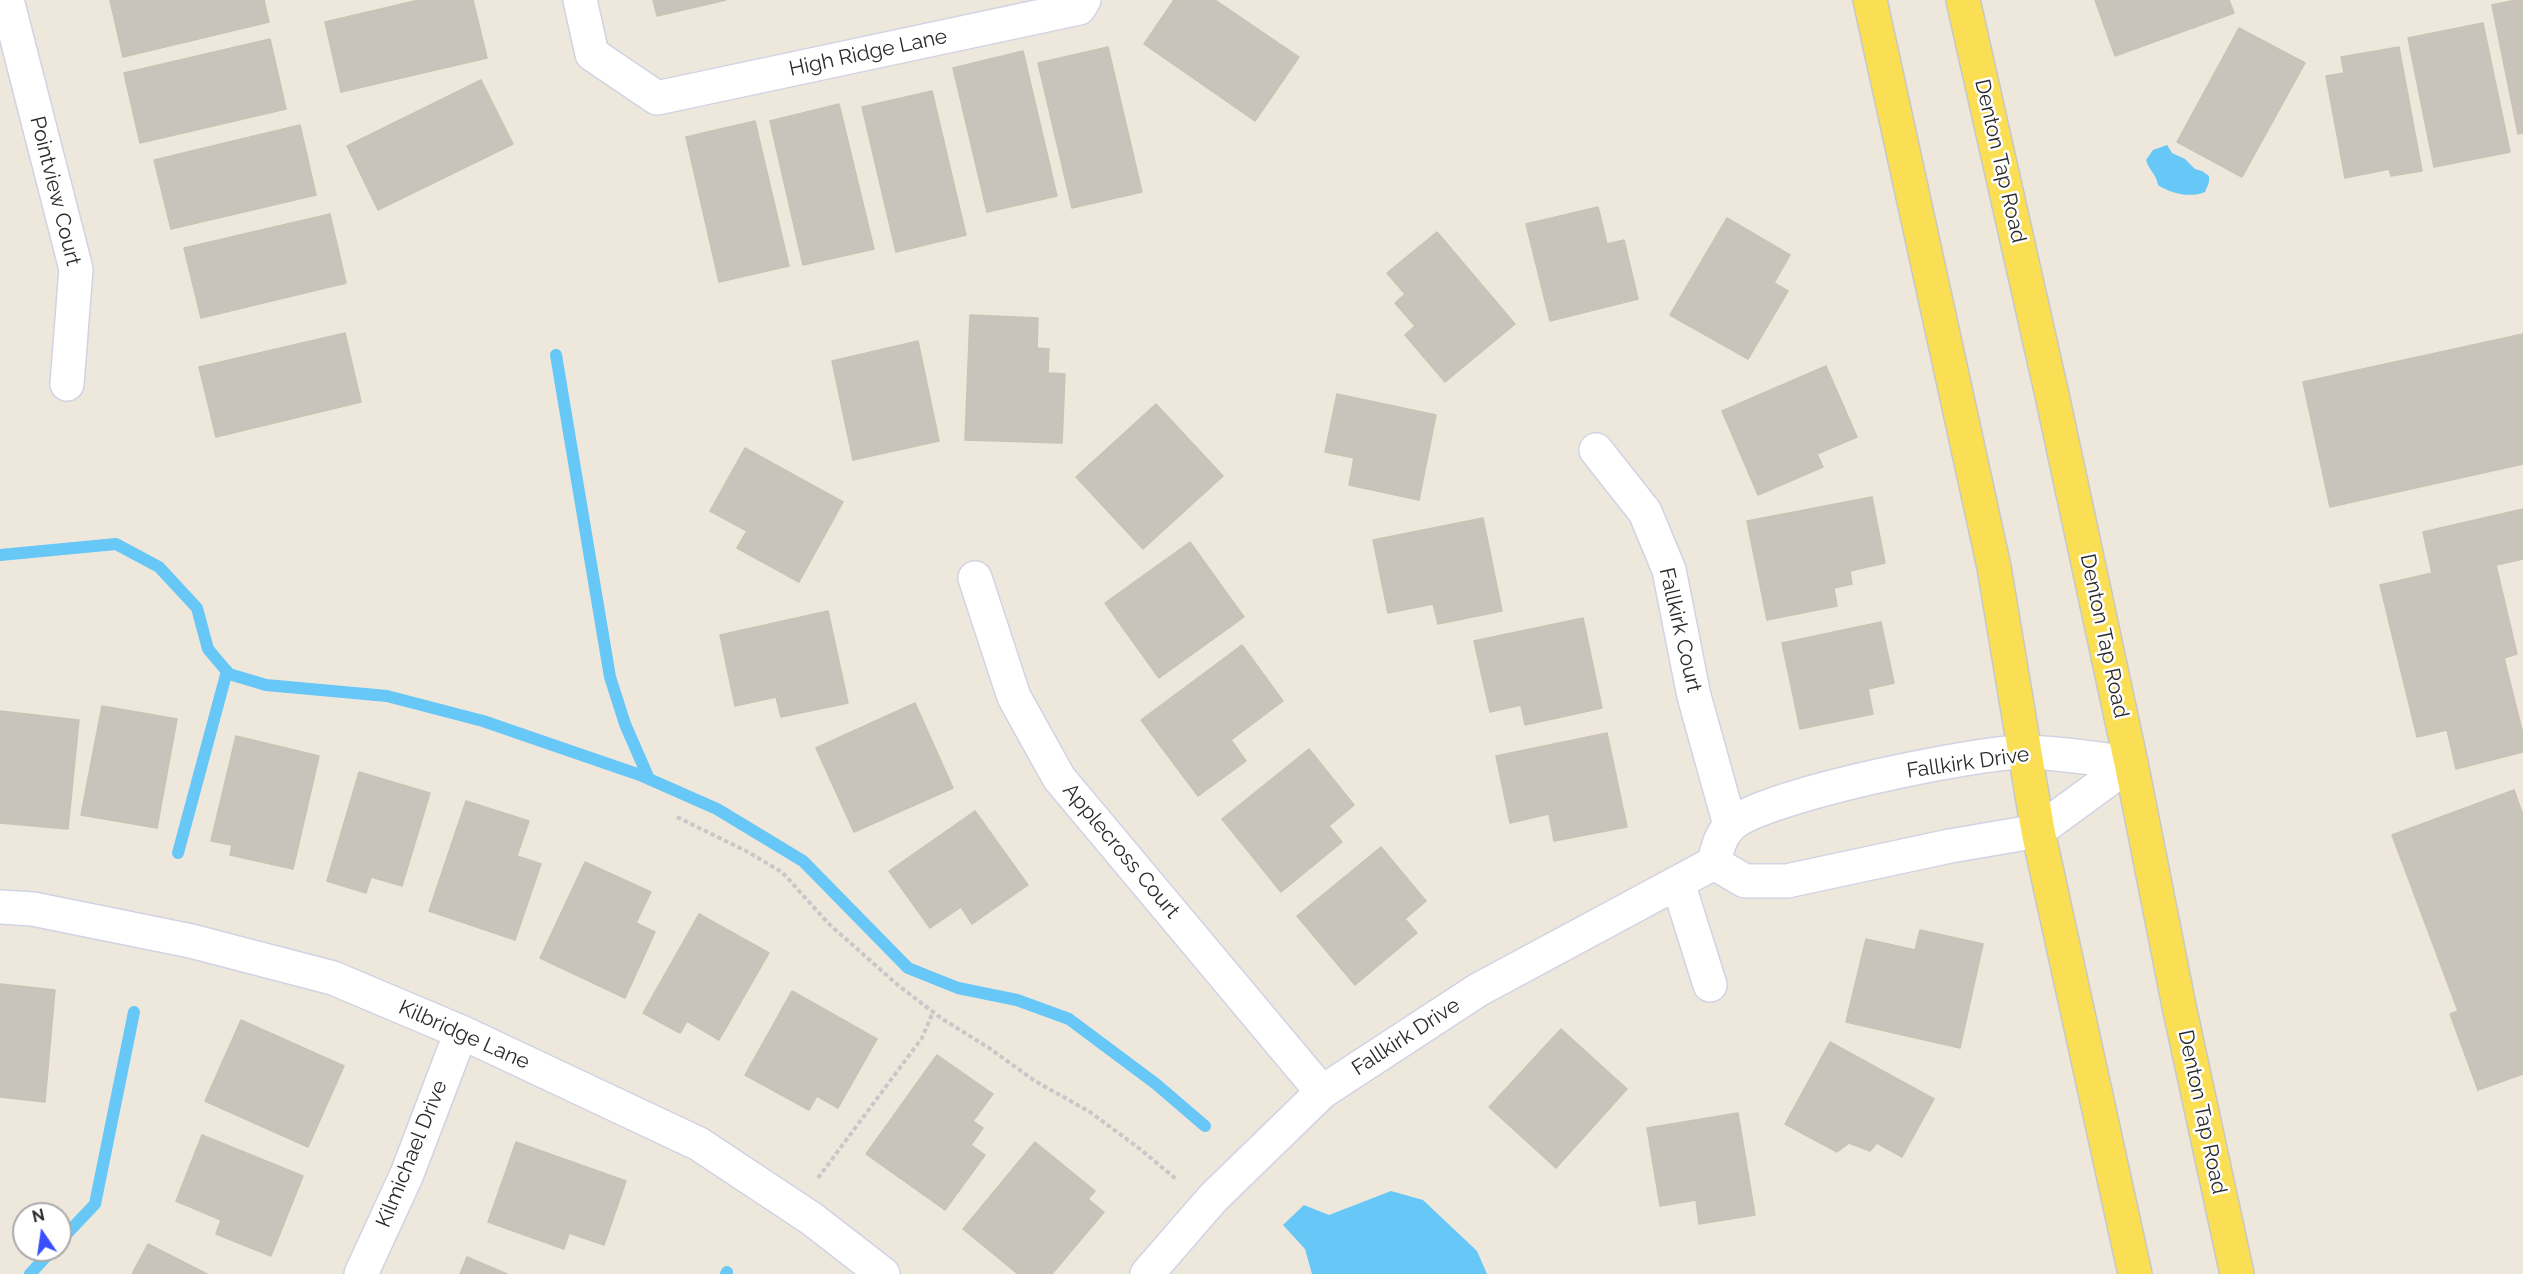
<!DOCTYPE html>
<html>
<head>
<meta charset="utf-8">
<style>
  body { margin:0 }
  #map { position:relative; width:2523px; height:1274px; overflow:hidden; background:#eee7dc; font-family:Raleway,sans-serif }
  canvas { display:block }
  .north { position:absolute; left:12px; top:1202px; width:60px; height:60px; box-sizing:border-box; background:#fff; border:2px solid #aaa; border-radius:50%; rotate:347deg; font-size:16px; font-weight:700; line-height:24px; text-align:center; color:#2b2b2b }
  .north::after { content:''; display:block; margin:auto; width:21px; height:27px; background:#374fff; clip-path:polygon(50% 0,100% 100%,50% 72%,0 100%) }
</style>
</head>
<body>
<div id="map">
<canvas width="2523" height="1274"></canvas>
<div class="north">N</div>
</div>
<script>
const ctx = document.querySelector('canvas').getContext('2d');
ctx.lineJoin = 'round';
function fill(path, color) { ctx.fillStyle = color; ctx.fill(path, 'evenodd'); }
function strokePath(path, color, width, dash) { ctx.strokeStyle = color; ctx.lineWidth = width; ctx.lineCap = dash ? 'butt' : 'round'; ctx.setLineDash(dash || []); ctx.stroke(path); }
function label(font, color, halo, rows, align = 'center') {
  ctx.font = font + ' Raleway,sans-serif'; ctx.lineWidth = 5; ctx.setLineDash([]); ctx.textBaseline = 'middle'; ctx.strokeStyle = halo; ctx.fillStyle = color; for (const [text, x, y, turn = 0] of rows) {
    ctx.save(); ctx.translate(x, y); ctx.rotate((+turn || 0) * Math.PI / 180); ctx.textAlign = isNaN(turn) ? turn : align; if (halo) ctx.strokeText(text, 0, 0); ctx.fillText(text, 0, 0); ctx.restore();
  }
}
fill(new Path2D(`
  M2167,145L2172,153L2185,159L2195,169L2202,171L2209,176V182L2205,192C2191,198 2171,194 2158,185C2156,173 2149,171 2146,160L2153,150Z
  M1391,1191L1423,1200L1477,1251L1487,1274H1312L1305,1249L1283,1225L1304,1205L1329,1215Z`), '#67c7f7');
strokePath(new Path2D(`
  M556,355L610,677L625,724L649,779
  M0,555L116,544L159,567L197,608L208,649L229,674L266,685L387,696L483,721L640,775L717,809L803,861L908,968L958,988L1017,1000L1069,1019L1156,1084L1205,1126
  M178,853L227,671
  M60,1241L95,1204L134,1012
  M30,1274L52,1250
  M726,1274L727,1272`), '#67c7f7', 12);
const building = new Path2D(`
  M110,0H264L269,22L123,57Z
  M419,0H473L487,58L341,92L325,22Z
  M653,0H726L657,16Z
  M1174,0H1215L1299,57L1255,121L1144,44Z
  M2095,0H2229L2234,13L2115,56Z
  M2516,0H2523V133L2518,134L2492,5Z
  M2483,23L2510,152L2434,167L2408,38Z
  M2239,28L2305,63L2242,177L2177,142Z
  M270,39L286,109L140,143L124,73Z
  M1108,47L1142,192L1072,208L1038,63Z
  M2399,47L2422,171L2391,176L2389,169L2345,178L2326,76L2344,73L2341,57Z
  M1023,51L1057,196L987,212L953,68Z
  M481,80L513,144L378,210L347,146Z
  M932,91L966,235L896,252L862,107Z
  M839,104L874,249L803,265L770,121Z
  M755,121L789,266L719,282L686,137Z
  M300,125L316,195L171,229L154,160Z
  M1598,207L1607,244L1624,240L1638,299L1550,321L1526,224Z
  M330,214L346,283L201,318L184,248Z
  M1727,218L1790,255L1774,283L1788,291L1748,359L1670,315Z
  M1437,232L1515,324L1445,382L1405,335L1415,326L1395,303L1405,294L1387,273Z
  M970,315L1038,318L1037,348L1049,349L1048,373L1065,374L1062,443L965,440Z
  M345,333L361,402L216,437L199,367Z
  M2523,334V464L2330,507L2303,382Z
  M918,341L939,441L853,460L832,361Z
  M1826,366L1857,437L1817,454L1823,467L1758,495L1722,411Z
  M1337,394L1436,415L1419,500L1349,485L1354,458L1325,452Z
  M1156,404L1223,476L1143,549L1076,477Z
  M745,448L843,502L799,582L737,548L747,531L710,511Z
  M1872,497L1885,563L1850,571L1852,584L1834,588L1837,606L1767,620L1747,521Z
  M2523,509V559L2496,565L2517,654L2504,658L2523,734V752L2456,769L2447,730L2417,737L2380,585L2432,573L2423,532Z
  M1483,518L1502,611L1438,624L1433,604L1388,613L1373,540Z
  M1190,542L1244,617L1159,678L1105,603Z
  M828,611L848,703L781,717L776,697L735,706L720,635Z
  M1583,618L1602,708L1525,725L1521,705L1490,712L1474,641Z
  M1881,622L1894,683L1868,689L1873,714L1800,729L1782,643Z
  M1242,645L1283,701L1231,740L1246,761L1198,796L1141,720Z
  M915,703L953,788L854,832L816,748Z
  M102,706L177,719L157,828L81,815Z
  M0,711L79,720L68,829L0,823Z
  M1607,733L1627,827L1554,841L1549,814L1510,823L1496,756Z
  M236,736L319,756L293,869L230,855L232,845L211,841Z
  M1309,749L1354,805L1329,826L1342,842L1281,892L1222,819Z
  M359,772L430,793L402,886L371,877L366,893L327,881Z
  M2514,790L2523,815V1074L2478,1090L2450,1014L2458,1011L2392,835Z
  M466,801L529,821L517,856L541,864L515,940L429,911Z
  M975,811L1028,885L972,924L961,907L930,928L889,871Z
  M1381,847L1426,901L1405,919L1417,933L1355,985L1297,916Z
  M585,862L651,892L636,923L655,932L625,998L540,958Z
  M699,914L769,953L719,1040L687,1021L680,1033L643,1013Z
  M1920,930L1983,944L1960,1048L1846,1022L1866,939L1915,950Z
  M0,984L55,990L45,1102L0,1097Z
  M792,991L877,1039L838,1108L817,1096L809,1110L745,1075Z
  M241,1020L344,1066L308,1147L205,1101Z
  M1561,1029L1627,1089L1556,1168L1489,1107Z
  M1830,1042L1934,1099L1902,1157L1877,1143L1870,1151L1849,1143L1837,1152L1785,1124Z
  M937,1055L993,1094L973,1121L983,1128L971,1145L985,1155L945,1210L866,1154Z
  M1738,1113L1755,1215L1699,1224L1696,1200L1660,1206L1647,1128Z
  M202,1135L303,1176L271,1256L216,1234L221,1220L176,1201Z
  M516,1142L626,1181L604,1245L569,1233L564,1249L488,1222Z
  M1035,1142L1095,1191L1088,1199L1104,1212L1052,1274H1018L963,1229Z
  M148,1244L207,1274H132Z
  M467,1257L507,1274H460Z`);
fill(building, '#c9c4bb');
strokePath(building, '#c9c3b5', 1.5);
const minor = new Path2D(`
  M7,0L76,269L67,384
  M580,0L592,54L657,98L1079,8L1084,0
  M1596,450L1645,512L1669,570L1694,696L1730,825
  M975,578L1014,697L1059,778L1322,1092
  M1714,863L1745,881H1787L1950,846L2038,831L2131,763
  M1678,883L1710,985
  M0,907L33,909L191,941L333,978L461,1032L699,1144L812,1219L883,1274
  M361,1274L407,1174L461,1032
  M1147,1274L1213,1198L1322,1092L1478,990L1714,863C1717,850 1720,836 1730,826C1759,796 1980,751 2026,752C2061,753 2097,759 2131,763`);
const primary = new Path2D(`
  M1870,0L1994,567L2038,831L2135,1274
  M1963,0L2052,395L2131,763L2179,1006L2237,1274`);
strokePath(minor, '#d1d3e4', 36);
strokePath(primary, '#c8c8c8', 36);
strokePath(new Path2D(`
  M677,817L746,851L782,872L829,924L899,986L941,1018L989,1048L1035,1081L1090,1112L1140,1149L1176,1179
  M818,1178L922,1038L933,1012`), '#c8c8c8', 4, [4.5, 3]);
strokePath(minor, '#fff', 33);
strokePath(primary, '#fadf54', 33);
label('21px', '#2b2b2b', '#fff', [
  ["High Ridge Lane",868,53,-12],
  ["Denton Tap Road",2000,161,77],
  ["Pointview Court",55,191,76],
  ["Fallkirk Court",1680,630,77],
  ["Denton Tap Road",2104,636,78],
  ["Fallkirk Drive",1968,763,-8],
  ["Applecross Court",1121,851,50],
  ["Kilbridge Lane",464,1035,24],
  ["Fallkirk Drive",1406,1037,-33],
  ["Denton Tap Road",2202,1112,78],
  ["Kilmichael Drive",412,1154,-68]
]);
</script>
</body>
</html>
